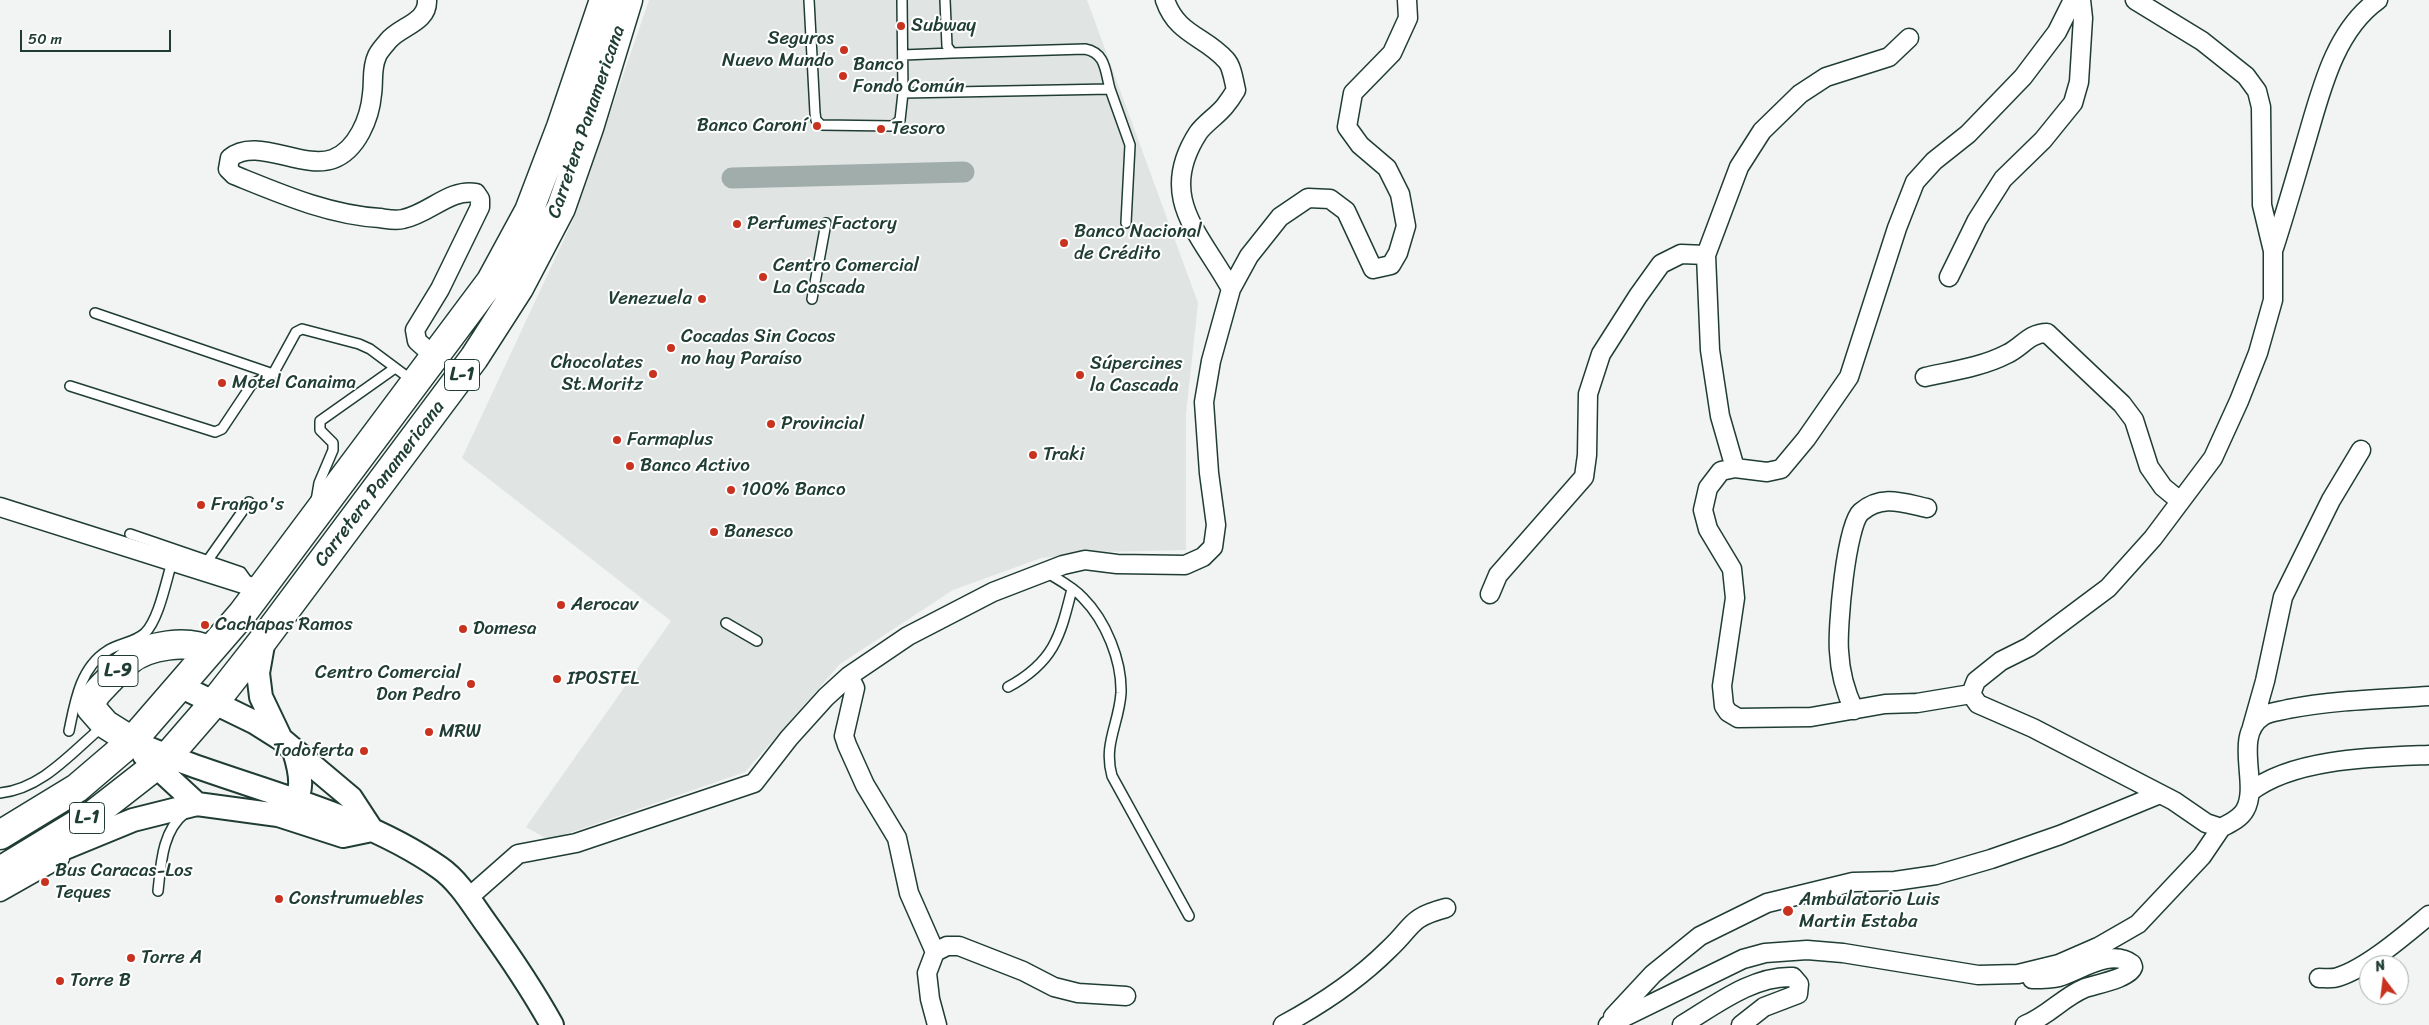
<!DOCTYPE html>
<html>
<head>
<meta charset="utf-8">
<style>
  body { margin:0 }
  #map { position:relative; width:2429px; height:1025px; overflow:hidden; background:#f2f3f3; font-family:Sriracha,sans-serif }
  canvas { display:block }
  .north { position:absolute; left:2359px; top:955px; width:50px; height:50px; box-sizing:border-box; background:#fff; border:1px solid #a5b1ae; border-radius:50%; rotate:345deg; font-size:14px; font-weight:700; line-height:20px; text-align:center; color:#1f3d34 }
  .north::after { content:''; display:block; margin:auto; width:18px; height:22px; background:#c8321e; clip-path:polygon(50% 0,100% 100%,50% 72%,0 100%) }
  .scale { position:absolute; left:20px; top:30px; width:151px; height:22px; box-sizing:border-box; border:2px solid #1f3d34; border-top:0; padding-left:6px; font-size:15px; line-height:18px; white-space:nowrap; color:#1f3d34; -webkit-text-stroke:4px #fff; paint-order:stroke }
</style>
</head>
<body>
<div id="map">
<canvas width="2429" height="1025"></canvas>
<div class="north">N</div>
<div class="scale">50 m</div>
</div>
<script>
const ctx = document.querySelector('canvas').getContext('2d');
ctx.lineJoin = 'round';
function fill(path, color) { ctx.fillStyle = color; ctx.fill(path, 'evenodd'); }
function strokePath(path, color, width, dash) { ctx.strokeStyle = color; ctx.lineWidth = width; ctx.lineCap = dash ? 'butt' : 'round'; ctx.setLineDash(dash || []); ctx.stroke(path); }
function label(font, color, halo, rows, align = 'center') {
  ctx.font = font + ' Sriracha,sans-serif'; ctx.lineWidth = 4; ctx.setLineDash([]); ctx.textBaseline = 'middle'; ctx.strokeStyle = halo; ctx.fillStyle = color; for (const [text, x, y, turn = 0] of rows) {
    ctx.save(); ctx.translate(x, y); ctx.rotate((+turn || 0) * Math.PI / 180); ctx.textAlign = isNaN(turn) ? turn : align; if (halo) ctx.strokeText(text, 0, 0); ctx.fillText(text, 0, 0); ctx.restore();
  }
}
fill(new Path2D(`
  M649,0H1087L1198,303L1186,414V550L1099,552L1041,558L953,590L840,664L745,772L549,840L526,827L671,621L462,458L574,218Z`), '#e0e4e3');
strokePath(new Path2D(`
  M732,178L964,172`), '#a1adaa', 21);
const service = new Path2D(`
  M809,0L815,113L816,120L821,125L893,126L900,120L903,93
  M902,0L903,93L1110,89L1130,145L1126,223
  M945,0L947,46L952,53L1085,49C1106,53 1105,71 1110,89
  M903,55L952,53
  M812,299L826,223
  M95,313L273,374
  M70,386L215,432L222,429L252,384L273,374L296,332L302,329L359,344L370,349L413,381
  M316,501L319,483L333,450V443L320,430V421L395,368
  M130,534L241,572L246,579L245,584
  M208,560L249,502
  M1046,572C1059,580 1073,587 1083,598C1106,621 1122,661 1121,693C1119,724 1103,744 1112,776L1189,916
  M726,623L757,641
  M1008,687C1054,662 1060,637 1072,589
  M69,731C75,702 80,668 107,651C119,643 134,643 145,633C159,619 166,581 172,562
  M0,793C42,789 72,752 103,726
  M158,891C161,864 162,831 185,813`);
const minor = new Path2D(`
  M427,0C428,23 400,26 388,41C384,46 379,51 377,56C371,69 374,81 372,94C370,118 357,150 333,159C302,170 256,136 230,158L228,169L234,175C281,194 329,215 380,218C387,219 396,221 403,219C429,214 450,188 476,193L480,199V207L440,289L415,330L417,341L435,357
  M1165,0C1177,35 1205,36 1226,60C1232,66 1234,82 1236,90C1233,95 1229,101 1225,106C1217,116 1205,123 1198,133C1156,198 1201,234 1231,289
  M1909,38L1889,57L1826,77L1800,94L1762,131L1739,167L1706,255L1710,350L1720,416L1735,468L1767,472L1781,469L1806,439L1849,377L1897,228L1915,182L1934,161L1968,134L2023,77L2057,32L2073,0
  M2274,248C2285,214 2295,179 2305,145C2320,95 2333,32 2378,0
  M1949,277L1977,220L2003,179L2043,140L2073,103L2079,82L2083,18L2081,0
  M1925,377C1952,371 1982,367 2007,354C2022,347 2029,333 2047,333L2122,404L2134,420L2149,467L2163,487L2180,501
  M1735,468L1721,471L1708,488L1703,510L1708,529L1732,569L1735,598L1722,686L1724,706L1728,712L1738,718L1811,717L1885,704L1917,703L1971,694
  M0,507L259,589
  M1490,594L1498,575L1584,477L1587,455L1588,394L1601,354L1638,296L1661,264L1681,254L1706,255
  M849,676L855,688L844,736L847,745L865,785L897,838L909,893L935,952L927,973L930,999L937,1025
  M1971,694L1976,681L2001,661L2029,647L2108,588L2153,538L2213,458L2239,401L2258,353L2273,300V251L2262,205L2261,107L2257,91L2246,76L2202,41L2135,0
  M1971,694L1978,704L2033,728L2174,801L2206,823L2221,828C2230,823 2240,819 2245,810C2260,784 2232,736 2263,716C2269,712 2281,711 2288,709C2334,700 2382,699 2429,696
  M1854,710C1845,691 1840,673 1839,651C1837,629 1846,525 1861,512C1882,494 1903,503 1927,508
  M2252,727L2265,681L2283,597L2331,500L2361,450
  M2250,792C2293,758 2375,757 2429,755
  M0,892L60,858
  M468,898L518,854L576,843L754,783L789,738L826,697L849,676L908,636L993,592L1063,565L1085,560L1117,564L1185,565L1203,557L1213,547L1216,525L1209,473L1204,402L1211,361L1231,289L1249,256L1280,217L1308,198L1330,199L1346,211L1373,269L1391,265L1398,253L1406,226L1400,194L1387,168L1360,145L1347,127L1353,93L1392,53L1408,18L1407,0
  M935,952L947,946H959L1023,971L1054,987L1078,993L1126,996
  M2319,978C2325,978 2333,979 2338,977C2367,968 2406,934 2429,915
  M1613,1017L1653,974L1700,936L1767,903L1853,882L1895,881L1936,875L1991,859L2060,835L2160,794
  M1283,1025C1320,1005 1359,979 1389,949C1414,926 1408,918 1446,908
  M1608,1025L1743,959L1765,953L1807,950L1843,953L1978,975L2018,974L2059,964L2098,947L2138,924L2202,856L2221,828
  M1682,1025C1714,1006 1753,975 1793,977L1799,984L1798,994L1764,1007L1741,1025
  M2025,1025C2048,1016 2063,997 2085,988C2097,984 2130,978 2133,967L2132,964C2111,948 2081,970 2059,977C2051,979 2041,979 2032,979`);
const tertiary = new Path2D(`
  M264,639L258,673L261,697L281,739
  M180,686L254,722L281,739L351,798L372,830
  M132,741C230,786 352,806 440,868C460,882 474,907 488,926C511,958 533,991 552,1025
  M144,755L197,804
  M286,812C306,797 301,773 294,751
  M38,859L133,820L197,804L278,815L343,836L367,831`);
const primary = new Path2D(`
  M132,741L105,724L91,708C92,695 100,690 109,680C115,674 121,666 128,661C147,645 188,639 210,651
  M0,835L77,788L132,741L242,614L491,281L529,211L561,127L604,0
  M0,871L94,814L167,757L213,704L264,639L474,358L519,288L561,208L589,128L628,0`);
strokePath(service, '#1f3d34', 12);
strokePath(minor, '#1f3d34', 21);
strokePath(tertiary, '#1f3d34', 26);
strokePath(primary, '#1f3d34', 31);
strokePath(service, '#fff', 9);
strokePath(minor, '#fff', 18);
strokePath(tertiary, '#fff', 22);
strokePath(primary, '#fff', 28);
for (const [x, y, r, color] of [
  [901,26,5,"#c8321e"],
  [844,50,5,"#c8321e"],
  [843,76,5,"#c8321e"],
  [817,126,5,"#c8321e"],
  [881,129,5,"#c8321e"],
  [737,224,5,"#c8321e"],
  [1064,243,5,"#c8321e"],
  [763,277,5,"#c8321e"],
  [702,299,5,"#c8321e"],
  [671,348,5,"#c8321e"],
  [653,374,5,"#c8321e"],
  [1080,375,5,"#c8321e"],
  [222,383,5,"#c8321e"],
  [771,424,5,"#c8321e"],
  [617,440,5,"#c8321e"],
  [1033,455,5,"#c8321e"],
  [630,466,5,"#c8321e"],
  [731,490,5,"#c8321e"],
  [201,505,5,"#c8321e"],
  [714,532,5,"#c8321e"],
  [561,605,5,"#c8321e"],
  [205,625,5,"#c8321e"],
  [463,629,5,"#c8321e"],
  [557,679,5,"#c8321e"],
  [471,684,5,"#c8321e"],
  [429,732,5,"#c8321e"],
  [364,751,5,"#c8321e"],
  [45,882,5,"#c8321e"],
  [279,899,5,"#c8321e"],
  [1788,911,6,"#c8321e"],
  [131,958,5,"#c8321e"],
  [60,981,5,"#c8321e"]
]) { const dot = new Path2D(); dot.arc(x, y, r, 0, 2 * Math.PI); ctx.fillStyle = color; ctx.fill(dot); strokePath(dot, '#fff', 2); }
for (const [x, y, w] of [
  [462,375,35],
  [118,671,40],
  [87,818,35]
]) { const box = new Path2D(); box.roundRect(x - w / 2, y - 15.5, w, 31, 4); ctx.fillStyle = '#fff'; ctx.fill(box); strokePath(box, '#1f3d34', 1); }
label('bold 18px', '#1f3d34', null, [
  ["L-1",462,375],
  ["L-9",118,671],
  ["L-1",87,818]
]);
label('19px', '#1f3d34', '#fff', [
  ["Subway",911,26],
  ["Seguros",834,39,"right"],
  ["Nuevo Mundo",834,61,"right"],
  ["Banco",853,65],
  ["Fondo Común",853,87],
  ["Banco Caroní",807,126,"right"],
  ["Tesoro",891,129],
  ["Perfumes Factory",747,224],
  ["Banco Nacional",1074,232],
  ["de Crédito",1074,254],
  ["Centro Comercial",773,266],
  ["La Cascada",773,288],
  ["Venezuela",692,299,"right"],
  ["Cocadas Sin Cocos",681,337],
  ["no hay Paraíso",681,359],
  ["Chocolates",643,363,"right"],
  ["St.Moritz",643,385,"right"],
  ["Súpercines",1090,364],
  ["la Cascada",1090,386],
  ["Motel Canaima",232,383],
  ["Provincial",781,424],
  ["Farmaplus",627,440],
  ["Traki",1043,455],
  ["Banco Activo",640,466],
  ["100% Banco",741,490],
  ["Frango's",211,505],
  ["Banesco",724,532],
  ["Aerocav",571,605],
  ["Cachapas Ramos",215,625],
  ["Domesa",473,629],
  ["Centro Comercial",461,673,"right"],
  ["Don Pedro",461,695,"right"],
  ["IPOSTEL",567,679],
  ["MRW",439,732],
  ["Todoferta",354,751,"right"],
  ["Bus Caracas-Los",55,871],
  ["Teques",55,893],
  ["Construmuebles",289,899],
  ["Ambulatorio Luis",1799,900],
  ["Martin Estaba",1799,922],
  ["Torre A",141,958],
  ["Torre B",70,981]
], 'left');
label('19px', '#1f3d34', '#fff', [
  ["Carretera Panamericana",587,122,-71],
  ["Carretera Panamericana",380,484,-53]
]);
</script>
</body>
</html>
